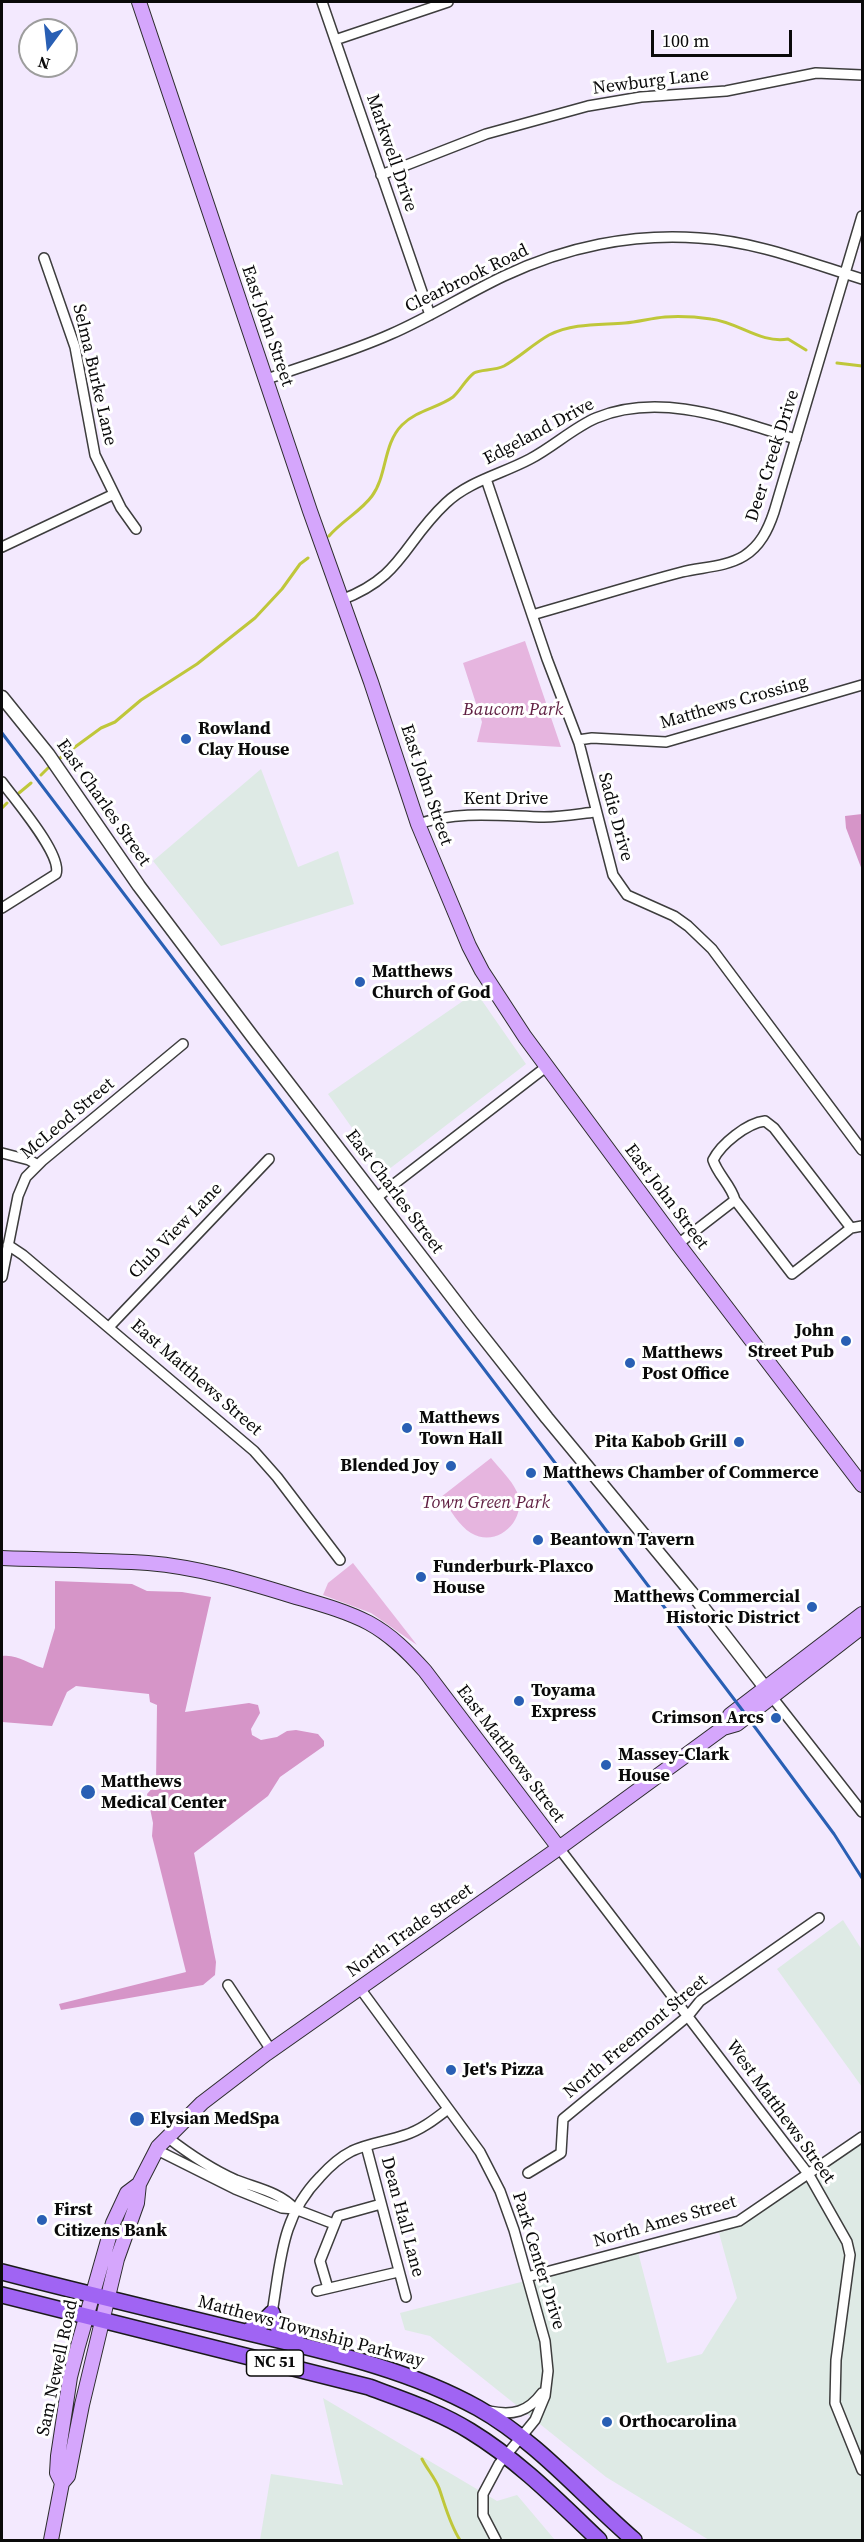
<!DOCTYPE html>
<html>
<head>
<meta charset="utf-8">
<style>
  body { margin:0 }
  #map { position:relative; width:864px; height:2542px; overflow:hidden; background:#f3e9fe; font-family:"Source Serif 4",serif }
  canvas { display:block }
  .frame { position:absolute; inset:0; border:3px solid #0a0a0a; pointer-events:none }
  .north { position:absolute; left:18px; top:18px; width:60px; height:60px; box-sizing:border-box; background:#fff; border:2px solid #9d9d9d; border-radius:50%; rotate:195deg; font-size:16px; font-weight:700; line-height:24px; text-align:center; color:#0a0a0a }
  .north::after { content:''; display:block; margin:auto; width:21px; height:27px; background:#295fb4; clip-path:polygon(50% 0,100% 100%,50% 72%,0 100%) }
  .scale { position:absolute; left:651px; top:30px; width:141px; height:27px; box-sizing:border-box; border:3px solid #0a0a0a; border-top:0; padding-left:8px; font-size:18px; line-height:21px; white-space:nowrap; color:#0a0a0a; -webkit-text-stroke:4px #fff; paint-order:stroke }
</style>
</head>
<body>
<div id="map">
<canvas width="864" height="2542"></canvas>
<div class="frame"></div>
<div class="north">N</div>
<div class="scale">100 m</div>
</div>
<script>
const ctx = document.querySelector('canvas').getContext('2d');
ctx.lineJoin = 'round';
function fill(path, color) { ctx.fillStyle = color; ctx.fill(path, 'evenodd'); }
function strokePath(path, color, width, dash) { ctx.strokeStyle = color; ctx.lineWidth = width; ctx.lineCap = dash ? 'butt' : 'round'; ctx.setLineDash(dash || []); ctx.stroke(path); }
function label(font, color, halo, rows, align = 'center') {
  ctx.font = font + ' "Source Serif 4",serif'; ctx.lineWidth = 6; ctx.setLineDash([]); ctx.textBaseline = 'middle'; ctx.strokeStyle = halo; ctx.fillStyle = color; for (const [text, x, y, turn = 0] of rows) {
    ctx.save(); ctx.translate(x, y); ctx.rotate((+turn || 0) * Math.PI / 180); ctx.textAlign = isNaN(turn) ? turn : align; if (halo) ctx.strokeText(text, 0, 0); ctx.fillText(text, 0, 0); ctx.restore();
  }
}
fill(new Path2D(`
  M261,769L298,867L338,851L354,904L221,946L153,861Z
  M476,992L526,1064L384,1173L328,1094Z
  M843,1920L862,1950V2087L777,1969Z
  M862,2142V2540H709L606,2477L430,2336L405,2330L400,2313L638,2252L667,2363L702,2354L737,2298L719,2233L738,2226L756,2216Z
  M323,2398L497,2501L517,2495L555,2540H260L271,2474L343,2485Z`), '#deeae5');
fill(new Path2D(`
  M525,641L561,747L477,742L482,722L463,663Z
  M491,1458C499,1468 511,1479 517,1492C528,1519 498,1549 471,1533C459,1526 450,1509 441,1497Z
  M353,1563L417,1645L371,1613L323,1595L328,1583Z`), '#e6b5df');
fill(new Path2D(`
  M862,814V870L846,828L845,816Z
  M55,1581L132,1584L147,1591L182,1592L211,1597L185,1712L249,1703L258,1705L260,1713L251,1729L252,1735L261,1740L277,1737L287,1731L296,1730L318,1734L324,1741V1746L280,1777L268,1796L194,1853L216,1962L215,1975L203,1985L61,2010L59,2004L186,1972L152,1836L153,1823L147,1794L156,1784L157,1705L150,1702L149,1694L76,1686L67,1692L52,1726L2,1722V1656C18,1654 28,1664 43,1668L55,1628Z`), '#d695c8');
strokePath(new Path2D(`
  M837,363L862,366
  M329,536C342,521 361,511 372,496C387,476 383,444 402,425C417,410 438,408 453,397C461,390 465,380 474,373C481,369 494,371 504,366C520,357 533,344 549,335C573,323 599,325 625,323C638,322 652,318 665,317C679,316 697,317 711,319C738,322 761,344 788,339L806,350
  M60,758L101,728L115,722L141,700L197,664L255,618L282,589L300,564L308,558
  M41,775L48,768
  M19,793L31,783
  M2,808L7,803
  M422,2459C427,2469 435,2478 439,2488C445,2505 450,2525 460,2540`), '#bfc73a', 3);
const minor = new Path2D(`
  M322,2L430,315
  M335,40L448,2
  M381,175L486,134L588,106L641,97L726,91L816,73L862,75
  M44,258L75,347L95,455L121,508L136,529
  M267,379C308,364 351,352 391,334C430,317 466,294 504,276C565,247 633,233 699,238C755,241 810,263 862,279
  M486,479L547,659L579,743L613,875L627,895L674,916L688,926L712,949L862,1150
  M2,547L114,494
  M341,600C403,577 403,543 446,503C469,481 502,474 530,459C553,447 573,428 596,418C661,391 733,420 796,439
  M532,615C582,601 632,585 682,572C702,567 726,567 744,556C760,546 768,530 774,512L862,216
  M578,740L592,738L666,742L862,685
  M2,782C14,799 63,855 56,874L2,908
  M418,824C460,810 501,816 544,817C561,817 578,814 595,812
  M2,1153L29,1160L38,1165
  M376,1198L546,1067
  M851,1228L774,1128L765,1121C747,1123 721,1144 713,1160C718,1175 731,1185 735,1200L792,1274L851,1228L862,1226
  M678,1244L735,1200
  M8,1245L23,1255L254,1451L277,1477L340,1560
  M2,1277L18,1196L26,1177L42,1161L183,1044
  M109,1327L269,1159
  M772,1697L862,1812
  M559,1848L809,2175L847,2242L850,2255L836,2360L835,2403L862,2470
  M228,1985L271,2050
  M359,1987L480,2152L500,2191L514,2230L545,2341L548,2371L545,2396L535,2420L499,2464L483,2494V2515L496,2540
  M167,2137C189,2154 211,2169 236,2180C256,2188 280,2192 295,2209
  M366,2146L406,2297
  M157,2150L235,2189L282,2208L295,2209L334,2224
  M528,2173L561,2153L563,2119L688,2016L700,2001L819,1918
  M527,2277L739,2221L862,2137
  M328,2288L320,2261L338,2216L381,2204
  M317,2291L398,2272
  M272,2313C281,2260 281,2217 320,2177C329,2167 340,2157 352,2151C369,2143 388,2141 405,2135C421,2130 435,2119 448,2109
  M489,2411C513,2416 528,2412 542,2393`);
const tertiary = new Path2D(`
  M2,697L48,754L139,886L252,1036L472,1323L547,1418L691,1592L770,1694`);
const secondary = new Path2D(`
  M139,2L310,511L371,682L418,824L469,946L482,971L525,1037L678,1244L862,1485
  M2,1558C50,1560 100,1560 148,1563C198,1567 248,1582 296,1597C320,1604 346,1611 369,1623C391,1635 408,1652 425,1671L559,1848
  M723,1728L730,1715L862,1614
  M62,2483L57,2473L58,2456L70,2377L78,2346L113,2223L127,2193L139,2184
  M51,2540L62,2483L68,2476L82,2405L117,2259L137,2203L139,2184L158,2147L202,2103L266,2054L559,1848L723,1728L737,1724L862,1627`);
const primary = new Path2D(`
  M2,2272C83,2293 164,2312 245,2332C324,2351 406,2368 478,2408C537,2441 583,2496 634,2540
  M2,2295L369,2387C403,2400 438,2411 470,2431C519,2461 558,2501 599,2540
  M246,2332L260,2325L272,2313C276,2328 282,2333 296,2339`);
strokePath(minor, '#3d3d3d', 12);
strokePath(tertiary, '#3d3d3d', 15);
strokePath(secondary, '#2c2c2c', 16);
strokePath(primary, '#1b1b1b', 18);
strokePath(minor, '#fff', 9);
strokePath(tertiary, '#fff', 12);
strokePath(secondary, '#d5a6fc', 14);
strokePath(primary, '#a064f3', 15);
strokePath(new Path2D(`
  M2,733L740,1707L834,1834L862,1878`), '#295fb4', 3);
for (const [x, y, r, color] of [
  [186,739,6,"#295fb4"],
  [360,982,6,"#295fb4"],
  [846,1341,6,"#295fb4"],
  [630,1363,6,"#295fb4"],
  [407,1428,6,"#295fb4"],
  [739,1442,6,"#295fb4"],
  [451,1466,6,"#295fb4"],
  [531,1473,6,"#295fb4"],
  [538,1540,6,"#295fb4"],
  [421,1577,6,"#295fb4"],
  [812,1607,6,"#295fb4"],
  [519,1701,6,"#295fb4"],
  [776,1718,6,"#295fb4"],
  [606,1765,6,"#295fb4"],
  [88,1792,8,"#295fb4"],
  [451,2070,6,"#295fb4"],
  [137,2119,8,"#295fb4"],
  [42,2220,6,"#295fb4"],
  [607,2422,6,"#295fb4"]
]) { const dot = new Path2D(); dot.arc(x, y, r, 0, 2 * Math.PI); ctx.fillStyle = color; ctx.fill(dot); strokePath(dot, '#fff', 2); }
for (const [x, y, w] of [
  [275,2363,57]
]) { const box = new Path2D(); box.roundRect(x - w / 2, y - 13, w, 26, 4.5); ctx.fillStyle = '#fff'; ctx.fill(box); strokePath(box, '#0a0a0a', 1.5); }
label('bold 16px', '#0a0a0a', null, [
  ["NC 51",275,2363]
]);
label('18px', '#0a0a0a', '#fff', [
  ["Newburg Lane",651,82,-7],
  ["Markwell Drive",391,153,71],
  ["Clearbrook Road",467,279,-26],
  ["East John Street",267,326,71],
  ["Selma Burke Lane",94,375,77],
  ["Edgeland Drive",539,432,-28],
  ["Deer Creek Drive",773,456,-72],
  ["Matthews Crossing",734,703,-16],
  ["East John Street",426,785,71],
  ["Kent Drive",506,799],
  ["East Charles Street",103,803,55],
  ["Sadie Drive",615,817,75],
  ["McLeod Street",68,1119,-40],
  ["East Charles Street",394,1192,53],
  ["East John Street",666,1197,53],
  ["Club View Lane",176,1231,-46],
  ["East Matthews Street",196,1378,41],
  ["East Matthews Street",510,1754,53],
  ["North Trade Street",410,1931,-35],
  ["North Freemont Street",636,2037,-40],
  ["West Matthews Street",780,2112,54],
  ["Dean Hall Lane",402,2217,75],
  ["North Ames Street",665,2222,-16],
  ["Park Center Drive",538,2261,73],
  ["Matthews Township Parkway",311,2332,15],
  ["Sam Newell Road",58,2368,-78]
]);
label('italic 18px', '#5f1e41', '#fff', [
  ["Baucom Park",513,710],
  ["Town Green Park",486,1503]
]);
label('bold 18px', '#0a0a0a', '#fff', [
  ["Rowland",198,729],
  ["Clay House",198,750],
  ["Matthews",372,972],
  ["Church of God",372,993],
  ["John",834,1331,"right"],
  ["Street Pub",834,1352,"right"],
  ["Matthews",642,1353],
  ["Post Office",642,1374],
  ["Matthews",419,1418],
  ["Town Hall",419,1439],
  ["Pita Kabob Grill",727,1442,"right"],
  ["Blended Joy",439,1466,"right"],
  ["Matthews Chamber of Commerce",543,1473],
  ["Beantown Tavern",550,1540],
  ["Funderburk-Plaxco",433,1567],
  ["House",433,1588],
  ["Matthews Commercial",800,1597,"right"],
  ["Historic District",800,1618,"right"],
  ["Toyama",531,1691],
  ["Express",531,1712],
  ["Crimson Arcs",764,1718,"right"],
  ["Massey-Clark",618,1755],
  ["House",618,1776],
  ["Matthews",101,1782],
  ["Medical Center",101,1803],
  ["Jet's Pizza",463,2070],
  ["Elysian MedSpa",150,2119],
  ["First",54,2210],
  ["Citizens Bank",54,2231],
  ["Orthocarolina",619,2422]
], 'left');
</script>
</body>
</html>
